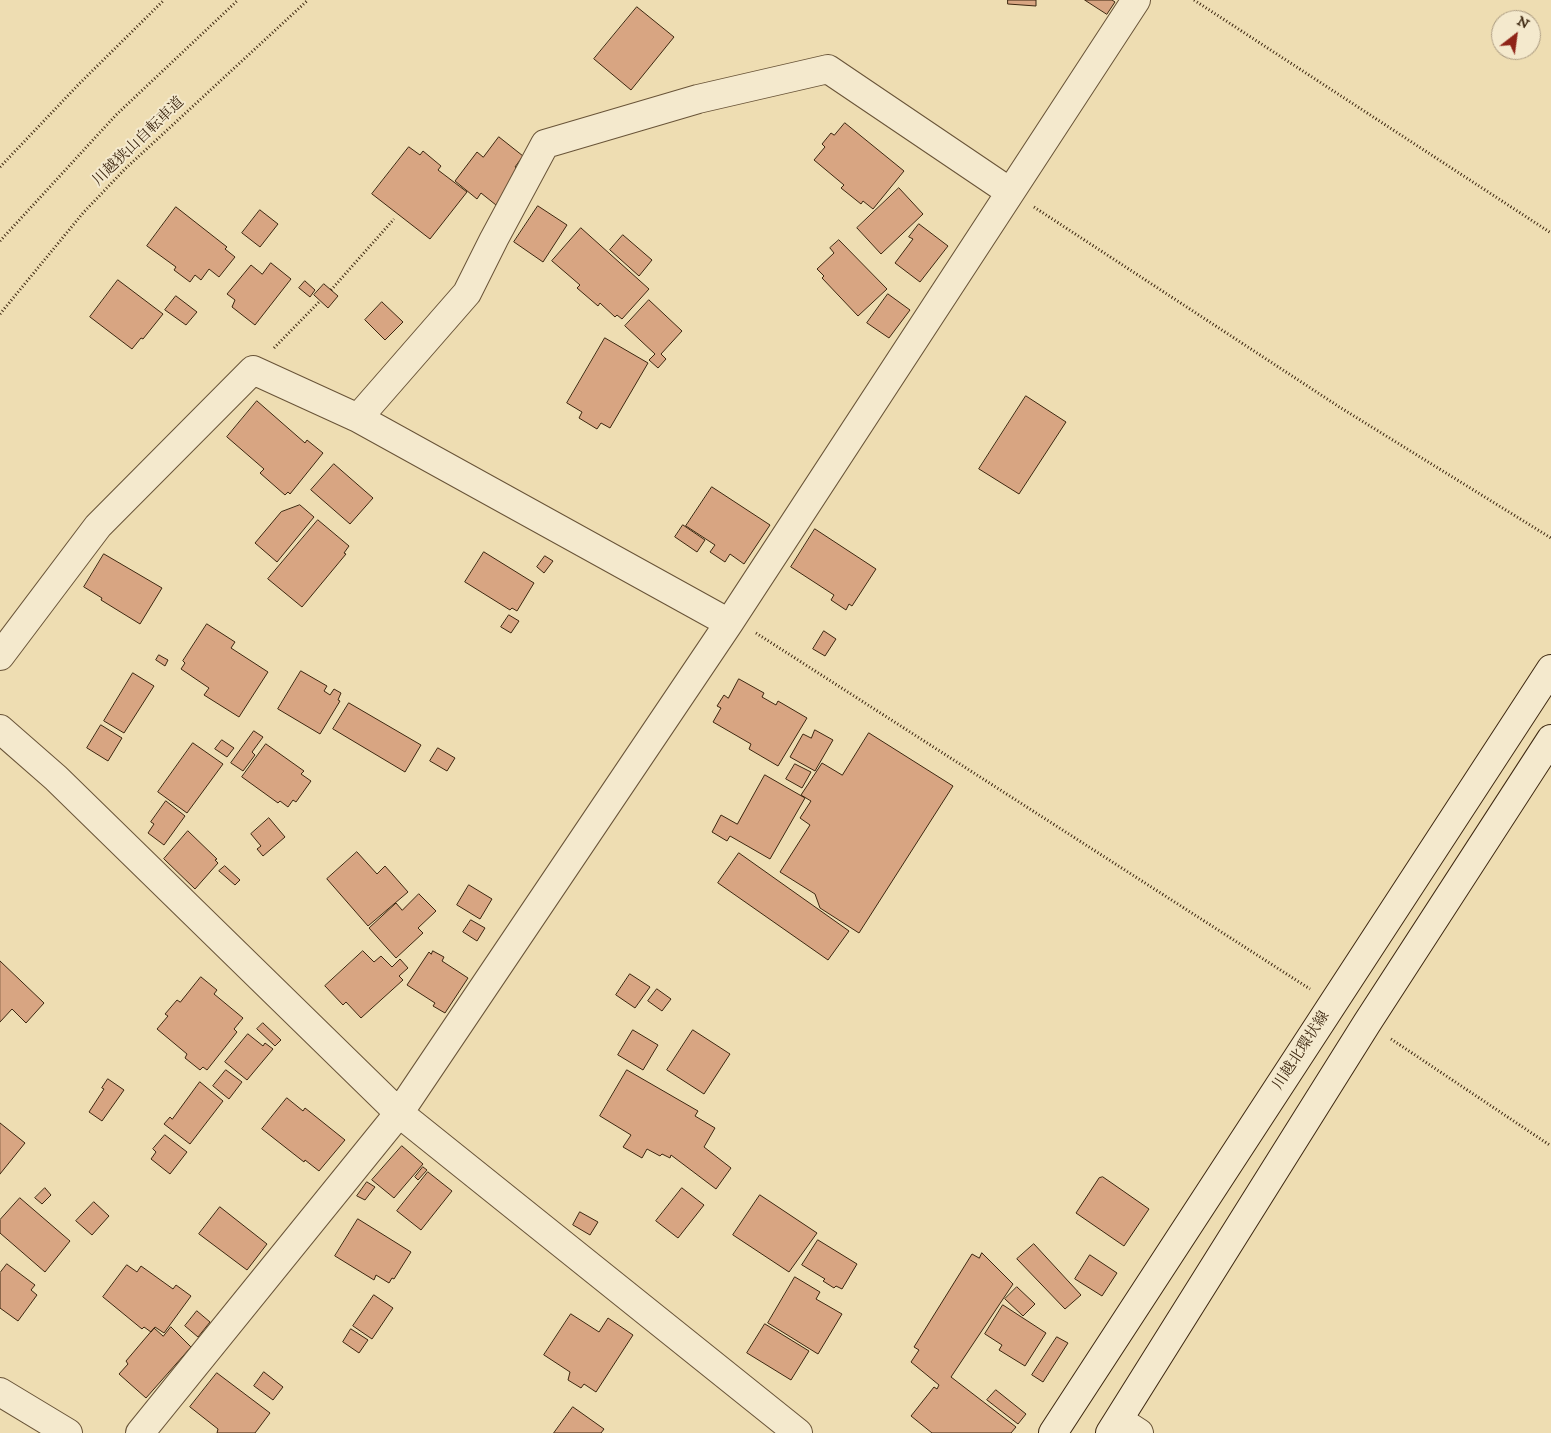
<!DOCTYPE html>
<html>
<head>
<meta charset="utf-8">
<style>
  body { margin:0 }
  #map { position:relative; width:1551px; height:1433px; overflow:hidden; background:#eeddb2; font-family:"IM FELL DW Pica",serif }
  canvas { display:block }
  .north { position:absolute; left:1491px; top:10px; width:50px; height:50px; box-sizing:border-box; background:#f4e9cd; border:1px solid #ab9b81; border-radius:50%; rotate:30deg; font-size:14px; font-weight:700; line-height:20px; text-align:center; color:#3d2710 }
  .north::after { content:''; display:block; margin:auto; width:18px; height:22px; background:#8f2418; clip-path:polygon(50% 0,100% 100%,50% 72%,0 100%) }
</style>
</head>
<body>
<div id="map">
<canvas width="1551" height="1433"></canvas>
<div class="north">N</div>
</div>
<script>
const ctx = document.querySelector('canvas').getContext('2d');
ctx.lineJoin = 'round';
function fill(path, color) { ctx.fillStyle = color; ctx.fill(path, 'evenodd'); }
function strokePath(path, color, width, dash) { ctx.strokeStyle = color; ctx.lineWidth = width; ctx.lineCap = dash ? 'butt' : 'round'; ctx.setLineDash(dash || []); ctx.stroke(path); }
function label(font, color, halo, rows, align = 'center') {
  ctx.font = font + ' "IM FELL DW Pica","Noto Serif JP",serif'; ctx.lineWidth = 4; ctx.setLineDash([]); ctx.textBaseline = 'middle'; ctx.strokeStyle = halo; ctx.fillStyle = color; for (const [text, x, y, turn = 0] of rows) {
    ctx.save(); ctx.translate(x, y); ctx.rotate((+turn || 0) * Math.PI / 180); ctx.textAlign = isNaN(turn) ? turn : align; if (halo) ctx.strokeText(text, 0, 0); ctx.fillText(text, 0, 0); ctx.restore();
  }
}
const building = new Path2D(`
  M1008,0H1036V6L1008,4Z
  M1085,0H1112L1115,2L1107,14Z
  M637,7L674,37L631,90L594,59Z
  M845,123L904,171L873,209L863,201L861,204L841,188L844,185L814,160L825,147L822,144L831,133L834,135Z
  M499,137L523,156L515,167L518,170L513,183L496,205L481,193L477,199L455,181L477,152L483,157Z
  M409,147L420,155L423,151L441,166L438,170L467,192L430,239L372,194Z
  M899,188L923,214L881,254L857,228Z
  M538,206L567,225L543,262L514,242Z
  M176,207L227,247L225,249L235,257L219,277L209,269L201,280L195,275L190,282L174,270L176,267L147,246Z
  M260,210L278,224L260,247L242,233Z
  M919,224L948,246L920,282L895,263L913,239L909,237Z
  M581,228L649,289L622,319L617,315L615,317L600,303L598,306L577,288L580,285L552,261Z
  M623,235L652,260L639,276L610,250Z
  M839,240L887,289L858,316L822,278L824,276L817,269L834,253L830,248Z
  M271,263L291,279L255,325L232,307L235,300L227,294L251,265L262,274Z
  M118,280L163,314L143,339L141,338L132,349L90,317Z
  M305,281L315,290L310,297L299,288Z
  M324,284L338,296L328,308L314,295Z
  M888,294L910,310L889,338L867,323Z
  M176,296L197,312L186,325L165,310Z
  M649,300L682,331L661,354L666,359L658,368L649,360L655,354L625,326Z
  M382,302L403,322L385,340L365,320Z
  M605,338L648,363L610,428L601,423L597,429L579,418L582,412L567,403Z
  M1026,396L1066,422L1019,494L979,469Z
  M257,401L305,443L307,440L323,453L290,494L288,492L285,495L260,473L264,469L227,437Z
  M334,464L373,498L350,524L311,490Z
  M712,487L770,525L744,564L730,554L725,562L710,552L715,545L686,526Z
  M300,505L314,517L277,562L255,543L281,512Z
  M318,520L349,546L344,553L346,554L302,607L268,579Z
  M683,525L705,540L697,552L675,537Z
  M815,529L876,569L852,606L849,604L846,610L831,600L834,595L791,567Z
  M484,552L534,583L517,611L512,608L510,610L465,582Z
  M104,554L162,588L140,624L101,600L102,598L84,587Z
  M545,556L553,561L544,573L537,567Z
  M509,615L519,621L511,633L501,627Z
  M207,624L235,642L231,648L268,672L239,717L204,695L209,688L181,669L185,663L183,661Z
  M824,631L836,639L825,656L813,649Z
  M159,655L168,660L165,666L156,660Z
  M301,671L327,686L324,691L330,695L334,689L341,693L338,700L340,701L320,734L278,709Z
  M133,673L154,686L124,733L104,721Z
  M739,679L764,693L762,697L776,705L778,701L807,718L778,766L749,749L751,744L713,722L721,708L717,706L724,695L728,698Z
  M349,703L421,745L405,772L333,729Z
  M101,725L122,738L108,761L87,748Z
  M815,730L833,740L815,771L790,757L803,734L811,738Z
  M254,731L263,737L252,752L255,755L243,771L231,763Z
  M869,733L953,786L859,933L820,908L815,894L780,872L810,825L800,818L811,801L801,795L822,763L842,775Z
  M222,740L234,748L227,757L215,749Z
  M193,743L223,764L187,813L158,792Z
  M266,744L304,771L301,774L311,781L296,802L293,800L288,807L280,801L278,803L242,777Z
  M438,748L455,758L447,771L430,761Z
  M795,764L811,772L802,788L786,779Z
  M765,775L805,798L770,859L730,836L727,841L712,832L721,815L737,824Z
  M166,801L185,816L164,845L148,833L154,824L151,822Z
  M269,818L285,837L263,856L257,849L261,846L251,834Z
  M188,831L217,859L215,860L218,863L195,889L164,859Z
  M357,852L377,874L385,866L408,892L368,926L327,879Z
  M739,853L849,931L828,960L718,883Z
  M225,866L240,880L235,885L219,871Z
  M469,885L492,899L480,919L457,905Z
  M419,894L436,911L418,928L423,933L396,958L369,928L396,903L402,910Z
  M471,920L485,928L477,941L463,932Z
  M363,951L374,962L381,956L392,967L400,959L408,968L399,976L403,980L361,1018L346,1002L343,1005L325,986Z
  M433,951L444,957L442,961L468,978L445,1013L433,1006L435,1003L407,985L429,952L431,954Z
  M0,961L44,1003L26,1023L12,1009L0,1022Z
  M630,974L650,987L635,1008L616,995Z
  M201,977L217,990L214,994L243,1018L234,1029L237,1032L207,1070L203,1067L200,1070L185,1058L187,1054L157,1029L168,1016L165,1014L177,1000L180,1002Z
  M657,989L671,999L662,1011L648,1001Z
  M263,1023L281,1040L275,1046L257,1029Z
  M633,1030L658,1045L643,1070L618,1055Z
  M693,1030L730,1054L704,1094L667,1070Z
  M248,1034L263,1046L265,1043L273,1049L247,1080L225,1062Z
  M226,1070L242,1082L229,1099L213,1086Z
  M627,1070L698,1111L695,1116L715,1128L704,1147L731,1168L716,1189L671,1155L670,1158L662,1154L660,1156L647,1149L642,1158L623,1147L631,1135L600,1116Z
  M108,1079L124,1090L102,1121L89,1112L104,1089L102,1088Z
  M200,1082L223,1101L190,1144L164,1124L170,1117L172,1119Z
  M287,1098L303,1111L305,1108L345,1140L319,1171L305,1160L304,1162L262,1129Z
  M0,1123L25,1143L0,1174Z
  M165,1135L187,1152L170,1174L151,1159L156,1152L153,1149Z
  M402,1146L423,1164L394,1198L372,1180Z
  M423,1167L427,1170L418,1180L415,1177Z
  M428,1172L452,1191L421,1230L397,1211Z
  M1103,1177L1149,1209L1124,1246L1076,1213L1099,1178Z
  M367,1182L375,1187L365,1200L357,1196Z
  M45,1188L51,1195L42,1204L35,1198Z
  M682,1188L704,1205L678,1238L656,1221Z
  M760,1195L817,1233L789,1272L733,1235Z
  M20,1198L70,1241L45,1272L0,1233V1220Z
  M94,1202L109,1216L92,1235L76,1221Z
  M220,1207L267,1244L247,1270L199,1234Z
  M580,1212L598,1222L590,1235L573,1225Z
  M358,1219L411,1252L394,1279L392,1278L389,1283L376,1275L374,1280L335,1256Z
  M818,1240L857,1264L842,1289L836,1286L834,1288L823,1281L825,1279L802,1265Z
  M1034,1244L1081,1295L1065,1309L1017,1259Z
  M982,1253L1013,1284L951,1377L1016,1427L1011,1433H932L911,1416L934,1387L937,1389L939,1385L911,1362L919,1350L914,1347L972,1254L979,1258Z
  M1090,1255L1117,1273L1102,1296L1075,1279Z
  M7,1264L35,1285L31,1290L37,1295L18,1321L0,1308V1273Z
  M127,1265L137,1272L141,1266L173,1289L176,1285L191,1296L164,1333L155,1327L151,1332L144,1327L142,1329L103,1297Z
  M795,1277L820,1292L816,1299L842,1314L818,1354L768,1323Z
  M1017,1287L1035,1304L1023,1316L1005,1299Z
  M374,1295L393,1308L372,1339L353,1326Z
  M1003,1305L1046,1333L1025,1366L999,1350L1002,1345L985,1334Z
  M197,1311L210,1322L198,1337L185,1326Z
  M571,1314L599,1332L608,1318L633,1335L596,1392L584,1384L581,1388L568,1380L570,1372L544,1355Z
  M765,1324L809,1351L791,1380L747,1353Z
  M171,1327L191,1347L146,1398L119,1374L128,1364L126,1361L154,1328L163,1336Z
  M351,1329L368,1340L359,1353L343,1342Z
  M1057,1337L1068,1343L1043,1382L1032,1375Z
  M264,1372L283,1387L273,1400L254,1386Z
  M217,1373L270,1413L255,1433H217L218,1429L190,1407Z
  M996,1390L1026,1414L1018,1424L987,1400Z
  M573,1407L604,1429L601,1433H554Z`);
fill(building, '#d8a582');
strokePath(building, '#3d2710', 1);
const minor = new Path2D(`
  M358,418L467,293L494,239L545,144L698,99L828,69L1010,192
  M0,656L98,526L253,370L358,418L729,623
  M0,729L56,778L399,1113L798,1433
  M0,1392L68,1433
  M1119,1420L1139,1433
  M140,1433L399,1113L729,623L1136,0`);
const secondary = new Path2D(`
  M1053,1433L1551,669
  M1110,1433L1367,1023L1551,739`);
strokePath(minor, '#695438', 30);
strokePath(secondary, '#3d2710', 30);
strokePath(new Path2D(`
  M1194,0L1551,233
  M0,167L79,84L164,0
  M1034,207L1341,408L1551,538
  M0,241L116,115L238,0
  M331,290L394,219
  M0,314L83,213L125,169L308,0
  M274,348L320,301
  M756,633L1310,989
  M1391,1039L1551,1146`), '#3d2710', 3, [1, 2.5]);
strokePath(minor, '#f4e9cd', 28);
strokePath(secondary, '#f4e9cd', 28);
label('15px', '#3d2710', '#f4e9cd', [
  ["川越狭山自転車道",139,142,-44],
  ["川越北環状線",1302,1051,-57]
]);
</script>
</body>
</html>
